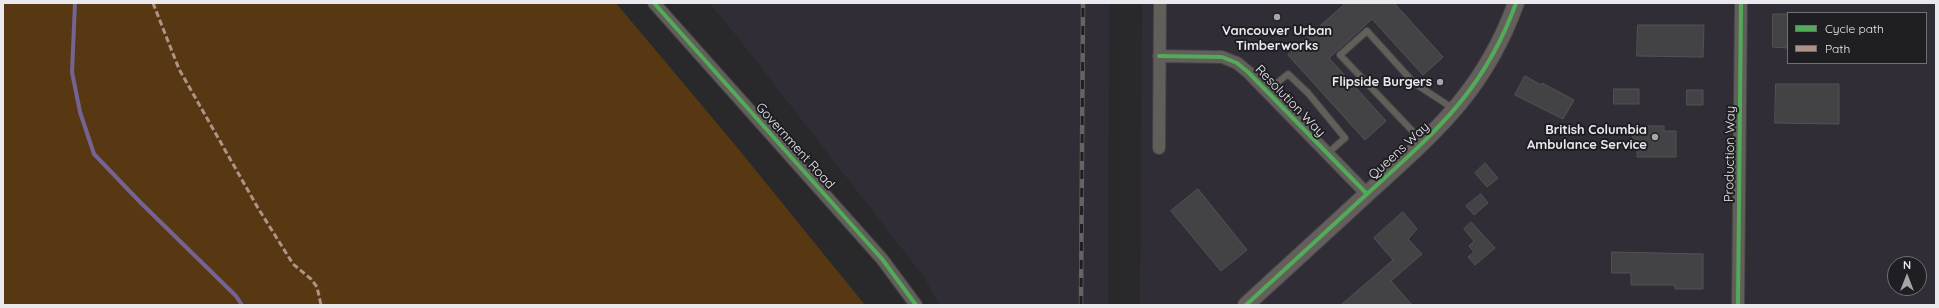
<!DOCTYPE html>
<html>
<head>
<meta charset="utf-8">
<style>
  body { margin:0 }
  #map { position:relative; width:1939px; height:308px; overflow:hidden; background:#29282b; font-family:Quicksand,sans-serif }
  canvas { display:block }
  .frame { position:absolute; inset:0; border:4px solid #eae9ed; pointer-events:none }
  .legend { position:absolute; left:1787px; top:12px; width:140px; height:52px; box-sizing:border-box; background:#1f1e22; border:1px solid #706f73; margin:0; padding:5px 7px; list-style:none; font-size:12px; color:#eae9ed }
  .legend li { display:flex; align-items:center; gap:8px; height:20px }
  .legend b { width:20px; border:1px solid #706f73 }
  .north { position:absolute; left:1887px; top:256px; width:40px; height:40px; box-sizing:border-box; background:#1f1e22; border:1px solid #706f73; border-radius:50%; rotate:0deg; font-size:11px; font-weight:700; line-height:16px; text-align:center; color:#eae9ed }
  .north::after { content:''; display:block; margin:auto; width:14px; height:18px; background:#a6a5a9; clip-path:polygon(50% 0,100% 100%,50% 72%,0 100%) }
</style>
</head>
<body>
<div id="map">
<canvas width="1939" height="308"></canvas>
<div class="frame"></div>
<ul class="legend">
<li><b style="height:5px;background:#51ab58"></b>Cycle path</li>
<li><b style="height:5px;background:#af9288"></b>Path</li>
</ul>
<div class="north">N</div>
</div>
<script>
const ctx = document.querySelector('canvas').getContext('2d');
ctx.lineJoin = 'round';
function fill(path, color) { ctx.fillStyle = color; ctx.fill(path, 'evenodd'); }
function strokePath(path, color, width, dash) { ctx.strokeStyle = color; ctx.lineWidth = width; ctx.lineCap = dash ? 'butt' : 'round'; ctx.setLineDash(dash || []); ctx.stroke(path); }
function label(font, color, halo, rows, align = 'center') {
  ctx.font = font + ' Quicksand,sans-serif'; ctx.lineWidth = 4; ctx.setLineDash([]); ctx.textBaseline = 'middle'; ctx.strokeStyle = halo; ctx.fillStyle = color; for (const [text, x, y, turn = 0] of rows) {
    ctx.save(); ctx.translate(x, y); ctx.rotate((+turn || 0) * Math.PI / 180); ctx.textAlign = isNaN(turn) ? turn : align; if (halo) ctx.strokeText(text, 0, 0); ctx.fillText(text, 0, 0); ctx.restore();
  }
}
fill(new Path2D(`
  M709,3H1109L1108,305H939L924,277L735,34Z
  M1142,3H1936V305H1140ZM1788,13H1926V63H1788ZM1895,264H1919V288H1895Z`), '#302d36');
fill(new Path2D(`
  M3,3H616L736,146L865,305H3Z`), '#573813');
strokePath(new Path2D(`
  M75,3L72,72L80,112L94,154L140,202L236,296L242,305`), '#756492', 4);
const building = new Path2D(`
  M1346,3H1394L1443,57L1423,75L1372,19L1329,58L1386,121L1365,140L1288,55Z
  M1773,14H1788V48L1773,47Z
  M1638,25H1704L1703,57L1637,56Z
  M1525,76L1541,85L1542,83L1574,100L1563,119L1515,95Z
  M1776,84H1839V124L1775,123Z
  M1614,89H1639V104H1614Z
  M1687,90H1703V105H1687Z
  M1633,126H1664V131H1676V157H1637V142H1633Z
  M1485,163L1498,178L1487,187L1475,173Z
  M1198,189L1247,250L1221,271L1171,211Z
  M1481,194L1488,203L1474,215L1466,206Z
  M1403,212L1417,229L1408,239L1422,254L1391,281L1412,305H1341L1393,260L1374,238Z
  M1471,222L1495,248L1475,265L1468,257L1474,252L1469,246L1474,241L1464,229Z
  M1612,252L1703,254V289H1675V285H1631V273H1612Z`);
fill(building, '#434245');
strokePath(building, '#535255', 1);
const lane = new Path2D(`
  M1267,91L1288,74L1308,93L1345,138L1327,154
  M1422,141L1340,55L1367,31L1414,83L1454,109`);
const street = new Path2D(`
  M654,3L882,259L916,305
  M1159,56L1222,57L1237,63L1248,72L1367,194
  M1159,148L1160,3
  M1738,305L1741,3`);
const secondary = new Path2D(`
  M1246,305C1286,268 1327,231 1367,194C1434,133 1484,92 1516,3`);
strokePath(lane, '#444445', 8);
strokePath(street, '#444445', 14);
strokePath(secondary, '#444445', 18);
strokePath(lane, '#625e5a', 6);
strokePath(street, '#625e5a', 12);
strokePath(secondary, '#645f5c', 16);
const rail = new Path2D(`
  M1081,305L1083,3`);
strokePath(rail, '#666361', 4.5);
strokePath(rail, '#1f1e22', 3, [9]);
strokePath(new Path2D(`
  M153,3L179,69L258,208L293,264L311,279L317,287L321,305`), '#af9288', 3, [6, 3]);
strokePath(new Path2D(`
  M654,3L882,259L916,305
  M1159,56L1222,57L1237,63L1248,72L1367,194
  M1246,305C1286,268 1327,231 1367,194C1434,133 1484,92 1516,3
  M1738,305L1741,3`), '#51ab58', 4);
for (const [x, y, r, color] of [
  [1277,17,4,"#a6a5a9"],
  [1440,82,4,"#a6a5a9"],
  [1655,137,4,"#a6a5a9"]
]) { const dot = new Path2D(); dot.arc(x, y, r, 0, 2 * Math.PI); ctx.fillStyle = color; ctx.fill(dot); strokePath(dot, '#1f1e22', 1.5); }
label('bold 13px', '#eae9ed', '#1f1e22', [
  ["Vancouver Urban",1277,31,"center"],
  ["Timberworks",1277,46,"center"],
  ["Flipside Burgers",1432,82],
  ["British Columbia",1647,130],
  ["Ambulance Service",1647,145]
], 'right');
label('13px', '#eae9ed', '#1f1e22', [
  ["Resolution Way",1290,101,46],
  ["Government Road",795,146,48],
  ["Queens Way",1399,151,-43],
  ["Production Way",1730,154,-89]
]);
</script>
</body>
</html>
